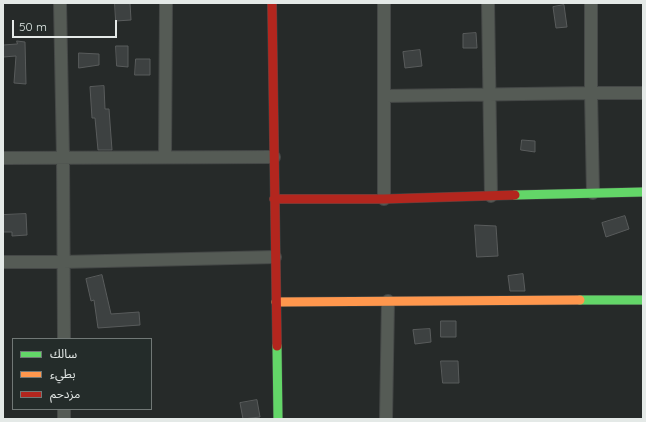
<!DOCTYPE html>
<html>
<head>
<meta charset="utf-8">
<style>
  body { margin:0 }
  #map { position:relative; width:646px; height:422px; overflow:hidden; background:#262a29; font-family:Quicksand,"Noto Sans Arabic",sans-serif }
  canvas { display:block }
  .frame { position:absolute; inset:0; border:4px solid #e4e9e7; pointer-events:none }
  .legend { position:absolute; left:12px; top:338px; width:140px; height:72px; box-sizing:border-box; background:#242c2a; border:1px solid #717876; margin:0; padding:5px 7px; list-style:none; font-size:12px; color:#e4e9e7 }
  .legend li { display:flex; align-items:center; gap:8px; height:20px }
  .legend b { width:20px; border:1px solid #717876 }
  .scale { position:absolute; left:12px; top:20px; width:105px; height:18px; box-sizing:border-box; border:2px solid #e4e9e7; border-top:0; padding-left:5px; font-size:12px; line-height:14px; white-space:nowrap; color:#e4e9e7; -webkit-text-stroke:3px #242c2a; paint-order:stroke }
</style>
</head>
<body>
<div id="map">
<canvas width="646" height="422"></canvas>
<div class="frame"></div>
<ul class="legend">
<li><b style="height:5px;background:#63d668"></b>سالك</li>
<li><b style="height:5px;background:#ff974d"></b>بطيء</li>
<li><b style="height:5px;background:#b3261e"></b>مزدحم</li>
</ul>
<div class="scale">50 m</div>
</div>
<script>
const ctx = document.querySelector('canvas').getContext('2d');
ctx.lineJoin = 'round';
function fill(path, color) { ctx.fillStyle = color; ctx.fill(path, 'evenodd'); }
function strokePath(path, color, width, dash) { ctx.strokeStyle = color; ctx.lineWidth = width; ctx.lineCap = dash ? 'butt' : 'round'; ctx.setLineDash(dash || []); ctx.stroke(path); }
const building = new Path2D(`
  M115,3H130L131,20L116,21Z
  M564,5L567,27L556,28L553,7Z
  M476,33L477,48H463V34Z
  M17,41L25,42L26,84L14,83L16,56L3,57V45L17,44Z
  M116,46H128V67L117,66Z
  M420,50L422,66L405,68L403,52Z
  M79,53L99,54V65L79,68Z
  M136,59H150V75H135Z
  M104,86L105,109H109L112,150H98L95,118H92L90,87Z
  M522,140L535,141V152L521,150Z
  M26,214L27,235L12,236V232H3V215Z
  M625,216L629,229L606,237L602,223Z
  M475,225L496,226L498,256L477,257Z
  M523,274L525,291H510L508,276Z
  M102,275L111,314L139,312L140,325L98,328L94,300L91,301L86,279Z
  M441,321H456V337H441Z
  M430,329L431,342L415,344L413,330Z
  M441,361H458L459,383H443Z
  M257,400L260,417L243,419L240,403Z`);
fill(building, '#3d4141');
strokePath(building, '#595c5c', 1);
const street = new Path2D(`
  M60,3L63,157L64,339
  M488,3L491,196
  M591,3V93L593,193
  M385,96L591,93H643
  M165,157L166,3
  M3,158L274,157
  M384,199V3
  M3,262H63L275,257
  M64,409V419
  M386,419L388,301`);
const fast = new Path2D(`
  M515,195L643,192
  M580,300H643
  M277,346L278,419`);
const slow = new Path2D(`
  M276,302L580,300`);
const jam = new Path2D(`
  M272,3L277,346
  M274,199H384L515,195`);
strokePath(street, '#454847', 14);
strokePath(fast, '#454847', 10);
strokePath(slow, '#454847', 10);
strokePath(jam, '#454847', 10);
strokePath(street, '#555b55', 12);
strokePath(fast, '#63d668', 9);
strokePath(slow, '#ff974d', 9);
strokePath(jam, '#b3261e', 9);
</script>
</body>
</html>
